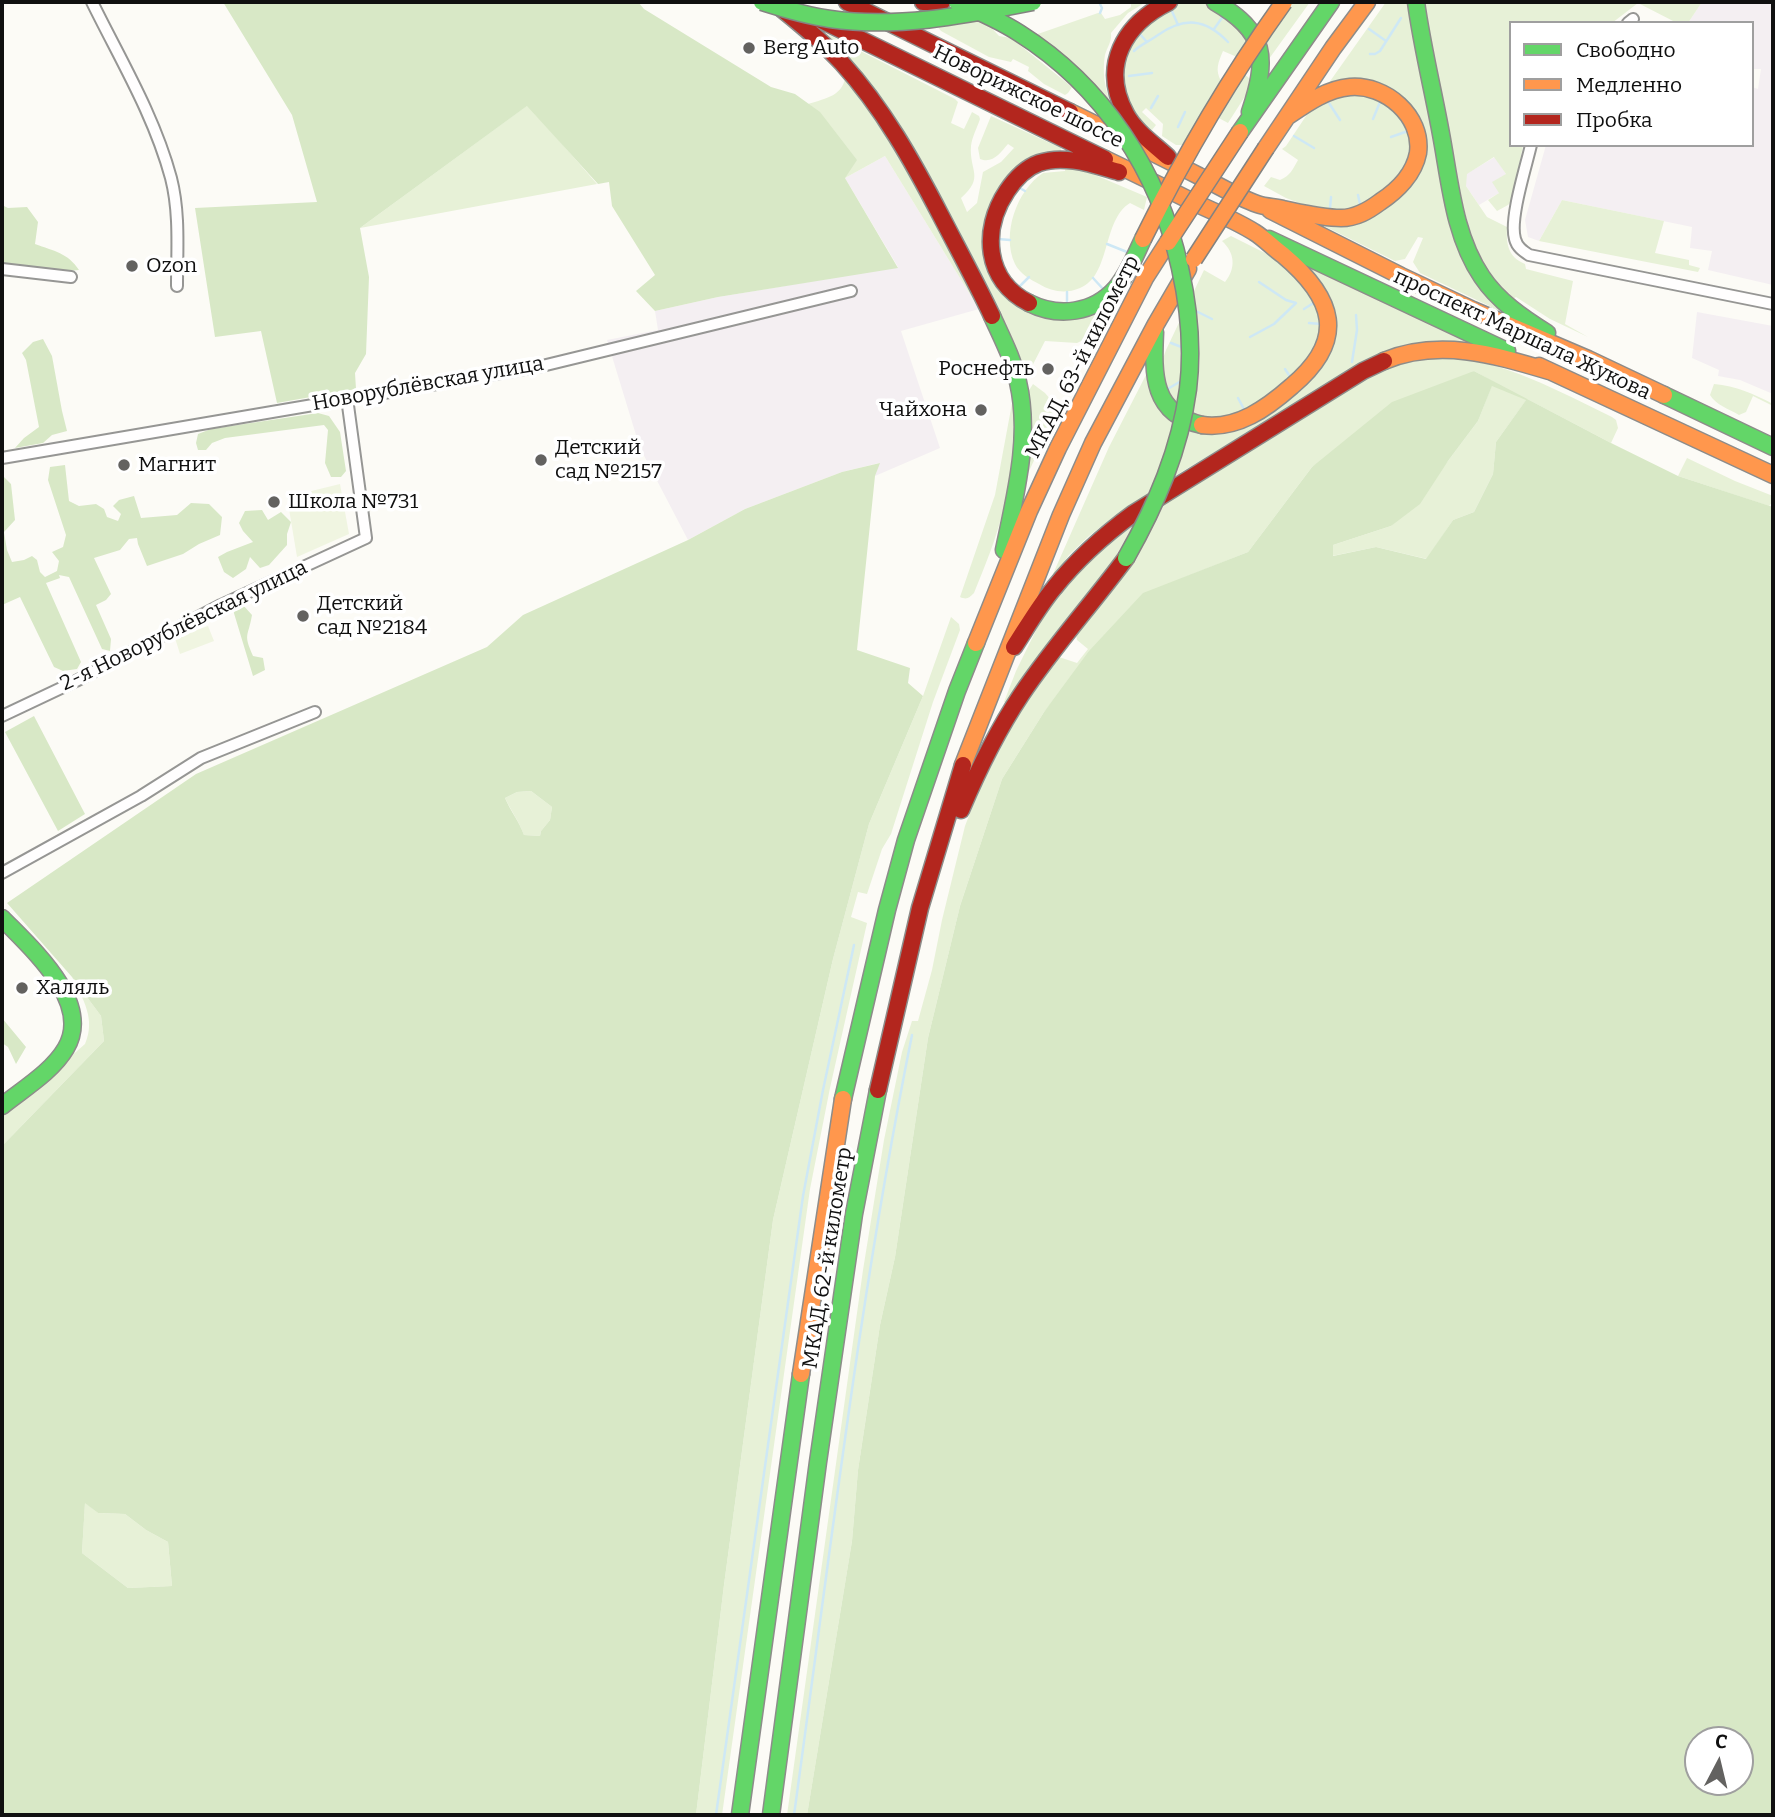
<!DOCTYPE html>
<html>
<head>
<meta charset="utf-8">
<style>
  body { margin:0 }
  #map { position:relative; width:1775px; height:1817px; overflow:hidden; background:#fcfbf6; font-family:Bitter,serif }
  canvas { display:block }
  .frame { position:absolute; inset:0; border:4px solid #101010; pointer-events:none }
  .legend { position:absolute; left:1509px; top:21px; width:245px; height:126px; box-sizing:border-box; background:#fff; border:2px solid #9f9f9f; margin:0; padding:9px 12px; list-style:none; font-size:21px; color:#101010 }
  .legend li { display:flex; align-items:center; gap:14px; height:35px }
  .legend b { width:35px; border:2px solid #9f9f9f }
  .north { position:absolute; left:1684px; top:1726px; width:70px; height:70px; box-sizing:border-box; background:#fff; border:2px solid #9f9f9f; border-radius:50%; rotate:7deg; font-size:19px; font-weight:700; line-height:28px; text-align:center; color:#101010 }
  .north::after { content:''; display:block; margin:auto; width:24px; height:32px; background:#636260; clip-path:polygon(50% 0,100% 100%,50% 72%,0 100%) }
</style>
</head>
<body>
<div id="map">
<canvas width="1775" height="1817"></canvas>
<div class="frame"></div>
<ul class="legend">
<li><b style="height:9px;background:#63d668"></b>Свободно</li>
<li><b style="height:9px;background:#ff974d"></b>Медленно</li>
<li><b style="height:9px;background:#b3261e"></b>Пробка</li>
</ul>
<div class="north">С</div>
</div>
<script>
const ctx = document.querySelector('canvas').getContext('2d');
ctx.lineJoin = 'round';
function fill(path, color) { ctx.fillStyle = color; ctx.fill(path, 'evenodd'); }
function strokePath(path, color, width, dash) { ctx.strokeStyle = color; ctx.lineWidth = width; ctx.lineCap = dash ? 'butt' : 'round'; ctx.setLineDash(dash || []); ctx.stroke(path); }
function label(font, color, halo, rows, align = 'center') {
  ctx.font = font + ' Bitter,serif'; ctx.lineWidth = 7; ctx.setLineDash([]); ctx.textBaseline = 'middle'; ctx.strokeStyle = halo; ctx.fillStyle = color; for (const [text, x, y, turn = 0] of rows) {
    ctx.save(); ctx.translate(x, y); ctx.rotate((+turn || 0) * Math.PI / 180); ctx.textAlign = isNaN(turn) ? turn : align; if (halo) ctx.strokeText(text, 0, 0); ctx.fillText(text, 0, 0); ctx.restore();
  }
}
fill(new Path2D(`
  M1702,2H1773V285L1708,270L1712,251L1690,248L1692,227L1562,200L1539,241L1528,237L1525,220L1546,145H1752V87L1758,89L1761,69H1752V23H1688Z
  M885,156L979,309L901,331L940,448L875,476L879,463L842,472L745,509L688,540L640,448L607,340L658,330L655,311L718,297L898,267L845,178Z
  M1495,157L1506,174L1499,193L1479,205L1466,186V174Z
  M1697,312L1773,326V394L1740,380L1718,376L1719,370L1692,358Z`), '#f4eff2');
fill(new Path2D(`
  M1131,2H1146L1128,13L1111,33C1112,42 1107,47 1105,55C1102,72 1105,87 1110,103L1035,35L1098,13H1101L1105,19L1120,15L1131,7Z
  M1181,2H1203L1215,5L1250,38L1237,57L1223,51C1218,63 1215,70 1221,81L1183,145H1176L1162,136L1163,124L1146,108L1142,112L1156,125L1152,130L1146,126L1124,97L1123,55L1155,12L1167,6Z
  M1292,2H1310L1266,63L1262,43Z
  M1386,2H1411L1451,207L1504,313L1420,273L1413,262L1423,238L1418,237L1405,259L1395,261L1316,222L1338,223L1412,180L1406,103L1326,87Z
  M1421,2H1702L1688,23H1677L1638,3L1612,23H1511V145H1523L1513,200L1508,205L1497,211L1488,200L1499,193L1492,182L1506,174L1494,157L1467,174L1466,186L1487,217L1507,227C1506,244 1508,257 1525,264L1526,269L1573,281L1565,324L1588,337L1550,319L1516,297L1513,299L1491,277L1479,257L1472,239L1463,205Z
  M974,19L988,24L999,36L1011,38L1072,87L1068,93L1065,95L1044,84L1028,71L1029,67L1013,59L1011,62L989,57L941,31L936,25Z
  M825,33L955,99L958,102L951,123L964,129L972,112L979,116L980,119C977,128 972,137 971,146C969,171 985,177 961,198L967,212L977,203L983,172L1001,162L1014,148L1008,144C1000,153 993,164 980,159L978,148L991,116L1061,148V151L1051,152L1012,175L990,267L1054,317L1132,275L1100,332L1077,343L1045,341L1026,378L917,155L889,108L863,75Z
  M846,73L899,153L979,309L885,156L845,178L820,113L808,104C827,98 844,96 846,73Z
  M1240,74C1248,75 1251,78 1251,87L1228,123L1215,116Z
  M1331,95H1374L1406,124L1411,151L1403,174L1351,212L1302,204L1286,198L1264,186L1271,177L1280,180C1290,176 1293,169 1298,160L1282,149L1286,146L1312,107Z
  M528,105L597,184L360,228Z
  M1066,164L1088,172L1147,197L1144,210L1130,203C1102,220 1111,276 1080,288C1066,294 1052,292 1039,284C1031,280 1019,273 1015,264C1001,234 1017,190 1043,173L1065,171Z
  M1562,200L1664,221L1655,253L1689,260V265L1700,268L1698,272L1539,241Z
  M1231,236L1279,260L1319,302L1320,345L1299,373L1236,418L1204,421L1170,399L1164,387L1162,361L1166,350L1204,270L1225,282C1236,268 1235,253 1222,241Z
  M1297,260L1475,344L1355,368L1183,471L1112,518L1089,536L1069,555L1055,574H1053L1109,447L1147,373L1170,417H1256L1331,337Z
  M1444,357C1504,360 1558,391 1612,417L1616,420L1618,428L1611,443L1527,399L1496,442L1493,474L1474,512L1453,520L1427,559L1376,547L1332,556L1333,545L1391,526L1448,461L1478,421L1492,385L1523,398L1474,371L1312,467L1248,552L1143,594L1044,712L1002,779L960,906L928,1038L895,1257L880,1325L858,1470L852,1541L807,1815H787L863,1270L884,1140L902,1052L912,1021H918L932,970L942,920L965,826L979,790L1021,709L1059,657L1077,663L1088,649L1077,640L1076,634L1006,703L1004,702L1016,671L1044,614L1060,589L1102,545L1143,517L1373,375L1402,362Z
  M1033,384L1045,393L1051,400L1054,410L1052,422L1023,484L1028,392Z
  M1714,384C1736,386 1754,394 1773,404V406L1753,396L1746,412L1739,415C1729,409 1716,405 1710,395Z
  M1013,398C1014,436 1013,474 1003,511C996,539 985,566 974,593C969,598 967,600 960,597L995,495Z
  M1687,458L1735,481L1773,496V501L1769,506L1678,476Z
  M951,617L959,624L960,630L933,702L891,834L882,849L867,894L858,892L851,917L867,923L830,1088L810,1189L722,1815H696L724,1585L773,1220L833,959L869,824L923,696Z
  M531,791L552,807L550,820L541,831L540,836L524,835C519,821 511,811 505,798L517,792Z
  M72,977L101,1016L104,1041L2,1146V1117L85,1044C96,1019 83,999 72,977Z
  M85,1502L98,1513L125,1514L146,1530L168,1542L172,1586L128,1588L82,1553Z`), '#e7f1d7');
fill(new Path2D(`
  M223,2H638L644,9L771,87L795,94L820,112L857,160L845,178L898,268L718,297L655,311L636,291L655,275L612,206L609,182L598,184L527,106L360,228L369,277L366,354L355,373L356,389L277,403L261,331L215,337L195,208L317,202L292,115Z
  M2,205L8,208L27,207L38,222L35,244C54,251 68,253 79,270L56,272L2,265Z
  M43,339L52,356L62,411L67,431L52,435L43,443L15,448L24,438L39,427L26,360L22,353L33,342Z
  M1474,371L1611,443L1678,476L1773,507V1815H807L852,1541L858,1470L880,1325L895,1257L928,1038L960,906L1002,779L1044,712L1089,651L1143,593L1248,552L1312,467L1392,402ZM1492,386L1526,400L1496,442L1493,474L1474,512L1453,520L1426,559L1376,547L1333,556V545L1391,526L1420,504L1448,461L1478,421ZM1698,1740H1740V1782H1698Z
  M318,413L329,416L340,432L346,471L341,477H331L325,463L328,430L324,425L225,438L212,443L206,450H198L196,443L198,434L211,429Z
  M880,463L875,476L857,650L910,668L908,683L923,696L869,824L833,959L773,1220L724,1585L696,1815H2V1146L104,1041L101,1016L72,977L7,903L196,774L487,647L523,615L688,540L745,509L842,472ZM531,791L552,807L550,820L541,831L540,836L524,835C519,821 511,812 505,798L517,792ZM85,1503L98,1513L125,1514L146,1530L168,1542L172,1586L128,1588L82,1553Z
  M65,465L69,501L79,506L96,504L104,509L107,517L118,521L121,514L113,506L119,500L134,496L141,518L177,515L191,503L209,504L222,517L220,535L199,544L183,554L147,566L138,544L137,538L129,539L120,550L94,558L111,594L106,600L96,605L111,639L110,651L102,649L69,577L59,575L60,578L46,583L81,662L77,669L63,671L54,667L20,597L2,605V475L11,484L15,520L4,532L7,550L12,562L24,560L32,556L37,560L40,572L45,577L57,571L59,561L52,552L63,547L66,535L48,480L50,467Z
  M262,510L268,520L281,512L291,522L287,534V545L269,565L260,568L250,557L246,569L233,578L224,572L218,557L227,552L253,542L243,531L239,523L245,511Z
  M243,605L252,615C248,638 243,633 253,656L263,658L265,670L253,676L233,610Z
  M34,716L85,814L58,831L5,732Z
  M2,1018L26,1047L16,1064L8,1047L2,1043Z`), '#d8e8c6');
fill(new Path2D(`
  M340,484L349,534L297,557L287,497Z
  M208,626L214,641L180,654L175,638Z`), '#f0f5e1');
strokePath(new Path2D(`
  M1099,2L1102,8L1100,13
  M1171,9L1178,25
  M1214,29L1224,15
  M1369,29L1386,41
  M1138,32L1147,42
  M1134,51C1141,44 1150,41 1158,35C1184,17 1205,18 1228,42
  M1370,54H1375L1380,51L1401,18
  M1129,76L1152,73
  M1327,100L1340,120
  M1151,108L1158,96
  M1373,119L1380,102
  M1178,127L1185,112
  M1294,136L1314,148
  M1391,137L1408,131
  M1018,187L1025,191
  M1358,195L1360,204
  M1330,209L1331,197
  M998,239L1010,240
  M1107,244L1127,252
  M1093,278L1104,290
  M1018,288L1029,277
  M1067,292V306
  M1304,309L1315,302
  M1196,311L1212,319
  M1309,323L1321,324
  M1250,337L1274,324L1296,303L1286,300L1259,282
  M1171,343L1184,348
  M1352,362L1357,330L1356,315
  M1285,369L1291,378
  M1166,390L1181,381
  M1238,398L1245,411
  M716,1815L803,1196L823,1090L854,945
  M794,1815C830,1555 860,1293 912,1035`), '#cee8f5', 2.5);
const street = new Path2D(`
  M92,2C120,59 154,115 171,178C180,213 177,250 177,286
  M1628,23L1633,19
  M1531,145C1526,167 1509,219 1515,239C1517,247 1523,251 1529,255L1773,304
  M2,269L71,277
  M2,458L542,366L851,291
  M2,716L76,681L221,605L366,538L347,398
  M2,873L141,796L201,758L315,712`);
const fast = new Path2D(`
  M1215,2C1267,32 1268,58 1250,112
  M1416,2C1422,46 1433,90 1441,134C1450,182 1454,236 1482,277C1498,301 1523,318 1547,333
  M1240,132L1331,2
  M1269,239L1507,351
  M1029,303C1059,318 1094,313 1116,288C1128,274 1135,256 1143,239
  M992,316C1002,338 1013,359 1018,382C1031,437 1015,496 1004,550
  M1155,332C1153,375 1152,414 1202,425
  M1664,395L1773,447
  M2,918C31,948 93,1002 66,1048C52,1072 23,1089 2,1106
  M843,1099L887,910L906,840L957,691L976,643
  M740,1815L801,1374
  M771,1815L818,1462L854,1214L878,1090`);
const slow = new Path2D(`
  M1070,112C1113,133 1156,154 1199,176C1218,185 1237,197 1257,204C1265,207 1275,207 1283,209C1302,213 1322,218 1341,218C1356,218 1368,211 1380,202C1397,191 1414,174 1418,153C1423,116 1385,84 1350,87C1327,89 1307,103 1288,116
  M1266,148L1333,48L1367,2
  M1105,159C1134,173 1163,187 1191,201C1212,211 1235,220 1254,232C1264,238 1273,248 1283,255C1334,298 1348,339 1292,386C1267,408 1237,430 1202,425
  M1270,210L1401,276L1473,310L1588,359L1664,395
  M1384,361C1439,338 1495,355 1549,371
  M1539,366L1773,475
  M976,643L1029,511L1058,448L1145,278L1168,242
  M963,765L1061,515L1093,443L1156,324L1188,269
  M801,1374L843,1099`);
const jam = new Path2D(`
  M847,2L1070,112
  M923,2H942
  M782,9C803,26 824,43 842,63C883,108 913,162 941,216C958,249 976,282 992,316
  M819,19L1105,159
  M1168,157C1154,144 1135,131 1126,114C1100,66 1124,24 1169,2
  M1029,303C985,281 981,230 1007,191C1015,179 1025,168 1039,163C1065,154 1094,165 1119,172
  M1014,647C1027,627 1039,606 1054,588C1077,559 1104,535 1134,513L1363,371L1384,361
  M961,810C978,770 997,731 1021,695C1053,647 1092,604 1126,558
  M878,1090L920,908L963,765`);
strokePath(street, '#969694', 14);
strokePath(fast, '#8d8c8a', 19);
strokePath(slow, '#8d8c8a', 19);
strokePath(jam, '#8d8c8a', 19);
strokePath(street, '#fffefe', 10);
strokePath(fast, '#63d668', 16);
strokePath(slow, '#ff974d', 16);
strokePath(jam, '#b3261e', 16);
const fastBridge = new Path2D(`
  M762,2C784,9 807,16 830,19C898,29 966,15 1033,2
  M957,2C978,11 999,20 1019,33C1103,86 1159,171 1180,268C1189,308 1193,348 1188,389C1180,450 1156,505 1126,558`);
const slowBridge = new Path2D(`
  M1143,239C1184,156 1230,77 1284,2
  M1168,242L1240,132
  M1194,259L1266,148`);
strokePath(fastBridge, '#848381', 19, []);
strokePath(slowBridge, '#848381', 19, []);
strokePath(fastBridge, '#63d668', 16);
strokePath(slowBridge, '#ff974d', 16);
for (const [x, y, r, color] of [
  [749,48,7,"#636260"],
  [132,266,7,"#636260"],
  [1048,369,7,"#636260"],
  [981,410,7,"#636260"],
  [541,460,7,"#636260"],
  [124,465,7,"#636260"],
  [274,502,7,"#636260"],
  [303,616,7,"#636260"],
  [22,988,7,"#636260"]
]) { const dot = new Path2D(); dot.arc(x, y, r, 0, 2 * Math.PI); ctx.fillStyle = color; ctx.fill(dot); strokePath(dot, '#fff', 2.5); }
label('21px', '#101010', '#fff', [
  ["Berg Auto",763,48],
  ["Ozon",146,266],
  ["Роснефть",1034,369,"right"],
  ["Чайхона",967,410,"right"],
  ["Детский",555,448],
  ["сад №2157",555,472],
  ["Магнит",138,465],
  ["Школа №731",288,502],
  ["Детский",317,604],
  ["сад №2184",317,628],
  ["Халяль",36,988]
], 'left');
label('21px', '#101010', '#fff', [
  ["Новорижское шоссе",1028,97,26],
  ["проспект Маршала Жукова",1522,335,25],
  ["МКАД, 63-й километр",1083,357,-63],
  ["Новорублёвская улица",428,384,-10],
  ["2-я Новорублёвская улица",184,626,-26],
  ["МКАД, 62-й километр",828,1258,-81]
]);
</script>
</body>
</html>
